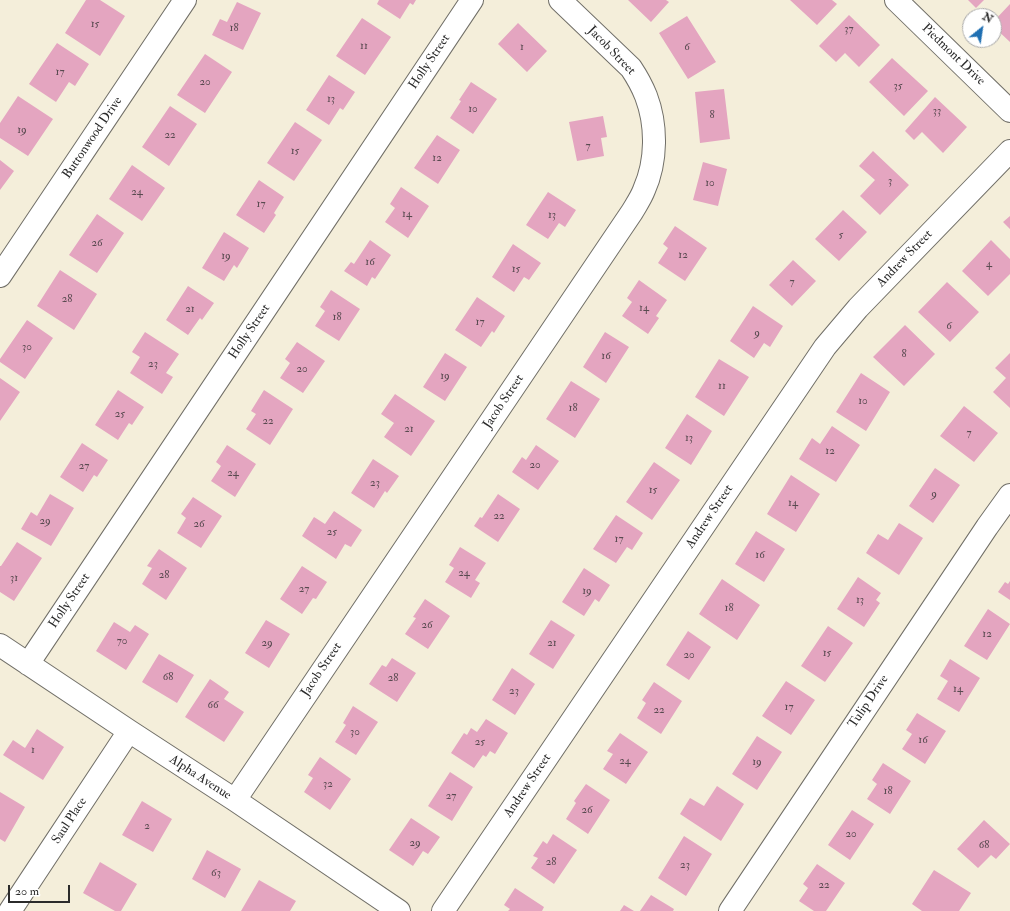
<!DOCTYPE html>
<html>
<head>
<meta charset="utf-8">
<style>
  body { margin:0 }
  #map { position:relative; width:1010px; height:911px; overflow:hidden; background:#f4eeda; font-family:"IM FELL Double Pica",serif }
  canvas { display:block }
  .north { position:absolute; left:962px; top:8px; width:40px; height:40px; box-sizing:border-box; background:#fff; border:1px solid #aaa; border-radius:50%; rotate:30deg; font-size:11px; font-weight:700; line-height:16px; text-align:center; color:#2b2b2b }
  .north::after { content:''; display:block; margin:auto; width:14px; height:18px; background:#1f6fb2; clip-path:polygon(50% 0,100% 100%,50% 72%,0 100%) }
  .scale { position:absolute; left:8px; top:885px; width:62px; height:18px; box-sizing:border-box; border:2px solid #2b2b2b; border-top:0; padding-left:5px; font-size:12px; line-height:14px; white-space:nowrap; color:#2b2b2b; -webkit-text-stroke:3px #fff; paint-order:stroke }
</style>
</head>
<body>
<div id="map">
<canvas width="1010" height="911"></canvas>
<div class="north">N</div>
<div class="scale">20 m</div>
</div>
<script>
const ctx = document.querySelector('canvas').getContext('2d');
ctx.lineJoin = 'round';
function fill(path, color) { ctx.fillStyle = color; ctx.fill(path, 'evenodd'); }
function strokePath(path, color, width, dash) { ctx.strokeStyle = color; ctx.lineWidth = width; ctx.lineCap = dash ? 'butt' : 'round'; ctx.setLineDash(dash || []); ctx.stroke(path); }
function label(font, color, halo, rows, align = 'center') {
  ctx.font = font + ' "IM FELL Double Pica",serif'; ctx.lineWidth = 4; ctx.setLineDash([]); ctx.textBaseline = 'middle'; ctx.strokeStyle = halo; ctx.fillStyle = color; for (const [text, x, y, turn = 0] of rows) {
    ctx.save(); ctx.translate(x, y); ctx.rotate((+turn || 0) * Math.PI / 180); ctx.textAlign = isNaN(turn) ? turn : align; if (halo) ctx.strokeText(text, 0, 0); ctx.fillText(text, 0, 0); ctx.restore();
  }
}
fill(new Path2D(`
  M86,0H100L125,16L100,56L65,33Z
  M379,0H416L413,5L410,3L400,19L377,4Z
  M628,0H666L669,2L651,22Z
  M790,0H832L837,4L817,25Z
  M968,0H984L976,8Z
  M237,2L261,13L243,50L212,35L220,19L227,22Z
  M1010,4V42L994,27V21Z
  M849,15L880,45L859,67L845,53L836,62L819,46Z
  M687,16L716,62L688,79L659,33Z
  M362,18L391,37L365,75L336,56Z
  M518,23L547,51L527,72L498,44Z
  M57,43L89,64L75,86L69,82L56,102L29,84Z
  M205,54L232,72L205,113L177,95Z
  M892,58L928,91L904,116L869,82Z
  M329,75L355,92L343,110L340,108L329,125L306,110Z
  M471,82L497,99L473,134L450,118L461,101L459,100Z
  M724,89L730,139L700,143L695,92Z
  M18,96L53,119L28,156L0,138V123Z
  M935,97L967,127L943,153L922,132L914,140L905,131Z
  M170,106L197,124L169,166L142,147Z
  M603,116L607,137L601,138L604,156L577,161L569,122Z
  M295,122L322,140L294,181L267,163Z
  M437,135L460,150L438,184L414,168Z
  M873,151L909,185L880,215L860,196L875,180L859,166Z
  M0,160L14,171L0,190Z
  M703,162L727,169L718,206L693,200Z
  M132,165L165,188L142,221L109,199Z
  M259,180L284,197L274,213L276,215L264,233L236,215Z
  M401,187L429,206L408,238L385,222L395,208L390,204Z
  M548,192L576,210L565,227L559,223L548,239L526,225Z
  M843,210L867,232L839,261L815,239Z
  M97,214L124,233L97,273L69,255Z
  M1010,216V229L1003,222Z
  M675,226L707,248L685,281L658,263L668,248L663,244Z
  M224,232L249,248L237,268L234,265L224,281L202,268Z
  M370,240L391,255L375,279L372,277L367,286L344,271L351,262L354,264Z
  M991,240L1010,259V274L988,296L962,271Z
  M513,244L541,263L529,280L524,277L514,292L492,277Z
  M793,260L816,281L792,306L769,285Z
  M60,270L97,294L74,330L37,306Z
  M639,280L667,300L656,316L659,318L648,334L622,316L632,302L627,298Z
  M947,282L979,312L950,342L918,312Z
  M188,286L214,303L202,320L200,318L188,335L166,320Z
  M331,290L360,309L339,341L315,326L325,311L320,307Z
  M477,297L505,316L494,333L492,331L481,347L455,330Z
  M753,306L783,326L770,347L764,343L754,358L730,341Z
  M27,320L53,338L25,379L0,362V359Z
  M905,325L935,354L904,386L873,357Z
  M145,332L179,354L166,373L173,377L162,394L130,373L140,357L132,352Z
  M605,332L629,347L606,383L583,367Z
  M297,342L325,361L303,393L280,378L290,363L285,359Z
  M445,353L467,367L445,401L423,387Z
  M1010,353V408L993,392L1006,378L995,368Z
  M719,359L749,377L724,416L695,397Z
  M861,373L890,392L866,431L836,412Z
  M0,378L20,392L0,421Z
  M571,381L600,399L575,438L546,419Z
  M118,390L144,407L132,425L129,423L118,440L95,425Z
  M264,390L293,409L270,445L246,429L256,414L251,411Z
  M395,394L435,421L411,456L384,437L394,423L381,414Z
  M964,406L998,433L974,462L940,436Z
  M687,414L712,431L691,465L665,448Z
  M832,426L860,445L836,482L799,459L812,438L820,444Z
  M82,443L108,460L97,477L94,475L83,492L60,477Z
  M227,445L256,464L235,497L211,481L221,466L216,462Z
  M536,445L559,461L538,490L512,472L522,457L526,460Z
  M373,459L399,476L387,493L385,491L374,508L351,493Z
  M654,462L680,480L652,520L626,502Z
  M935,468L960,485L933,523L909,506Z
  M791,475L820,494L796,532L767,514Z
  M50,494L74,508L51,546L21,529L31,512L37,516Z
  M498,494L520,509L498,542L474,526L480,517L482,518Z
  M193,497L222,516L201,548L177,533L186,518L181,514Z
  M334,511L362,530L351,547L345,544L336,559L302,536L314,517L325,524Z
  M616,515L643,533L632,550L627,547L616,563L593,549Z
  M899,523L923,538L899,575L866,553L878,534L888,540Z
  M756,531L785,549L764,582L735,564Z
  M17,542L42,558L14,601L0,592V566H1Z
  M460,547L486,563L475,580L480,583L471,598L445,582L454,568L449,565Z
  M159,549L187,568L166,600L142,584L152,568L147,566Z
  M302,566L327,582L316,599L313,598L302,614L280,599Z
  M584,568L610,585L599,602L595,599L584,616L562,602Z
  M858,577L881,593L876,600L880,603L864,627L837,609Z
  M722,579L760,605L737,640L699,614Z
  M1010,581V600L998,592L1005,582L1008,584Z
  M425,599L450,616L428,649L405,634L416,618L413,617Z
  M988,609L1010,624L987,660L964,646Z
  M266,620L290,634L269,668L245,653Z
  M551,620L575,635L553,669L529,654Z
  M114,622L130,632L135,625L149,634L126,670L96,651Z
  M828,626L853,643L825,682L801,666Z
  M688,631L711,647L689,680L666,665Z
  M159,654L194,675L177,703L142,682Z
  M392,658L416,673L397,702L369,684L382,665L386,667Z
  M950,659L980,678L959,712L937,699L948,681L940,676Z
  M512,668L535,684L515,715L492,700Z
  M210,679L229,692L224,699L244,712L224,742L185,717Z
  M786,681L815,700L791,735L762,716Z
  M654,682L682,701L661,734L637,718L646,703L642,700Z
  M353,706L378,722L356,755L335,742L346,725L343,723Z
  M917,713L946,731L925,764L902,749L912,734L906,730Z
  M486,719L508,733L495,754L490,751L486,757L483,755L474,768L451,753L464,733L467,735L471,728L477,732Z
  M37,729L64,747L43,780L3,755L13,740L25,748Z
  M620,733L648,752L626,784L603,769L613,754L607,751Z
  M757,736L782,752L757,790L732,774Z
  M320,757L351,779L330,810L304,792L313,778L308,775Z
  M883,763L911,781L890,814L867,799L877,784L872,780Z
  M450,772L473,787L452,821L428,806Z
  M586,784L610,800L588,834L566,819L576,803L574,801Z
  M717,786L744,804L721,841L680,814L690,798L704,806Z
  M0,792L25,807L5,842L0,839Z
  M142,801L172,819L153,852L122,835Z
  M852,810L874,824L850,860L828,845Z
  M411,818L440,837L428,854L423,851L413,866L389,850Z
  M984,820L1010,844L996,859L991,855L978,868L957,849Z
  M553,834L577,850L554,884L531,868L538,858L533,856L543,841L547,844Z
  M684,836L712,854L686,896L658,878Z
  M207,850L241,869L225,898L192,879Z
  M100,862L137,884L121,911H115L83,893Z
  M817,864L845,883L826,911H814L799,901L808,888L803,884Z
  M934,870L971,893L959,911H922L912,904Z
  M259,880L296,901L290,911H241Z
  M515,888L544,907L542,911H508L510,909L504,905Z
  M651,895L674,909L673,911H640Z
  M624,905L634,911H620Z`), '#e4a5c0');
const street = new Path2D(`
  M896,0L1010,111
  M0,276L185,0
  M0,645L129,731L235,800L399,911
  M28,664L472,0
  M235,800L632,212C636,205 641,198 644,190C657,161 657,125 646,96C642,86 637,77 631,68L560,0
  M10,911L129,731
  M443,911L825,347L858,308L1010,151
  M730,911L987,527L1010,495`);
strokePath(street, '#716f68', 24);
strokePath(street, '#fff', 22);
label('11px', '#594a50', null, [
  ["15",95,25],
  ["18",234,29],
  ["37",849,30],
  ["11",364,47],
  ["1",522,48],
  ["6",687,48],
  ["17",60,73],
  ["20",205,83],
  ["35",898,87],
  ["13",331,100],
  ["10",473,110],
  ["33",937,112],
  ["8",712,116],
  ["19",22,131],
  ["22",170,136],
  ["7",588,147],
  ["15",295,152],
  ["12",437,159],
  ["3",890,182],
  ["10",710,184],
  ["24",137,193],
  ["17",261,205],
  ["14",407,215],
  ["13",552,216],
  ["5",841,236],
  ["26",97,244],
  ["12",683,256],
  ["19",226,257],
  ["16",370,263],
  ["4",989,265],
  ["15",516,270],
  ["7",792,283],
  ["28",67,300],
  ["14",644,309],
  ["21",190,310],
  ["18",337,318],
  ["17",480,323],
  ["6",949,327],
  ["9",757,334],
  ["30",27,348],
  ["8",904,355],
  ["16",606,357],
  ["23",153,365],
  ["20",302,370],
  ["19",445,377],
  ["11",722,387],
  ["10",863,402],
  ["18",573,409],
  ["25",120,415],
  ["22",268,422],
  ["21",409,430],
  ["7",969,434],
  ["13",689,439],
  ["12",830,452],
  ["20",535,466],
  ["27",84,467],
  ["24",233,474],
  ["23",375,484],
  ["15",653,491],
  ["9",934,495],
  ["14",793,504],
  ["22",499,517],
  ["29",45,522],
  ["26",199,525],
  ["25",332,533],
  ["17",619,540],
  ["16",760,556],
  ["24",464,574],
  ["28",164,576],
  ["31",14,579],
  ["27",304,590],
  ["19",587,592],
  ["13",860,601],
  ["18",729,609],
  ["26",427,626],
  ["12",987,635],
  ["70",122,642],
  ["29",267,644],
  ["21",552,644],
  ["15",827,654],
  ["20",689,656],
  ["68",168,678],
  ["28",393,679],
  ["14",958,690],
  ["23",514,692],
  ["66",213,706],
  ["17",789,708],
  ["22",659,711],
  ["30",355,733],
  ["16",923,741],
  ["25",480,743],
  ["1",33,751],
  ["24",625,762],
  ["19",757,763],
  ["32",328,785],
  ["18",888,792],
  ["27",451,797],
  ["26",587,811],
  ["2",147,827],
  ["20",851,835],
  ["29",415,844],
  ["68",984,846],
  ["28",551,863],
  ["23",685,866],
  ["63",216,874],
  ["22",824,886]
]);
label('13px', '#2b2b2b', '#fff', [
  ["Jacob Street",611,51,46],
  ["Piedmont Drive",953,55,44],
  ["Holly Street",430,62,-56],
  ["Buttonwood Drive",93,138,-56],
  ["Andrew Street",905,259,-46],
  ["Holly Street",250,332,-56],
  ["Jacob Street",504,402,-56],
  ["Andrew Street",710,517,-56],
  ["Holly Street",70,601,-56],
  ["Jacob Street",322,670,-56],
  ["Tulip Drive",869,702,-56],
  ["Alpha Avenue",200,778,33],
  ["Andrew Street",528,786,-56],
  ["Saul Place",70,821,-57]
]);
</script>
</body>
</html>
